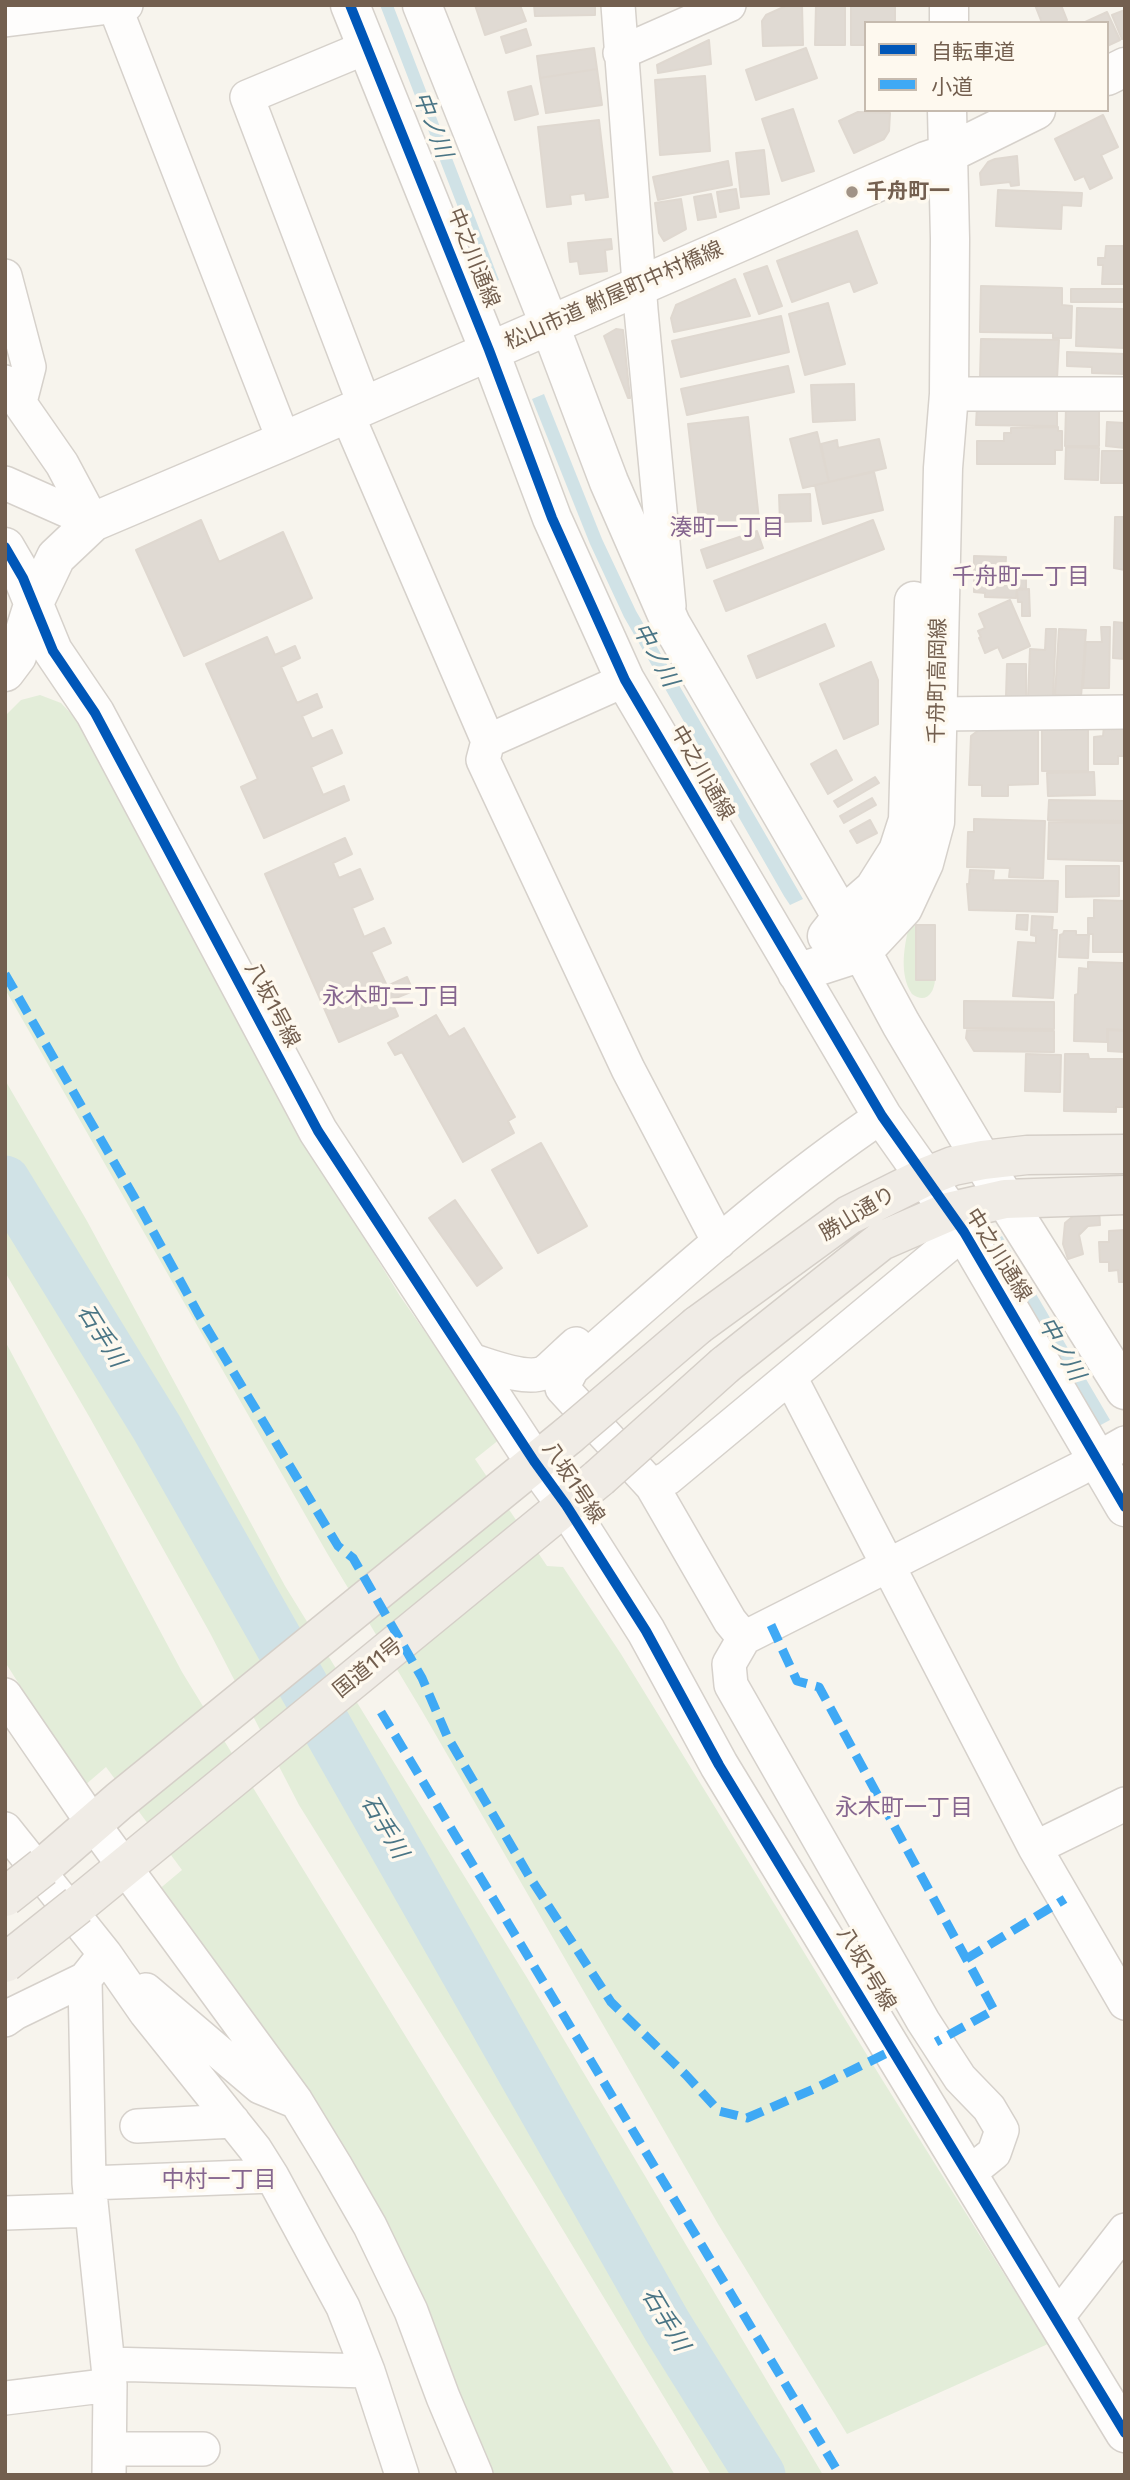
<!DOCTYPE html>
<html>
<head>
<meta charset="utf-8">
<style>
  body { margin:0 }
  #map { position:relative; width:1130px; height:2480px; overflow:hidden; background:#f7f4ed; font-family:Rubik,"Noto Sans JP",sans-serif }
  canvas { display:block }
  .frame { position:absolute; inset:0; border:7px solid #735f4f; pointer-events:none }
  .legend { position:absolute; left:864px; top:21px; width:245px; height:91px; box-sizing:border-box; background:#fef9ef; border:2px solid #c6bbaf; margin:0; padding:9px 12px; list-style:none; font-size:21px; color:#735f4f }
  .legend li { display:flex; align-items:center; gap:14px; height:35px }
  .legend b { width:35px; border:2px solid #c6bbaf }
</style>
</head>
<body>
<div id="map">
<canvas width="1130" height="2480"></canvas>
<div class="frame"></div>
<ul class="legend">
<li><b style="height:9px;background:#0057b8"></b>自転車道</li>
<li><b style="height:9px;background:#3fa9f5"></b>小道</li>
</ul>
</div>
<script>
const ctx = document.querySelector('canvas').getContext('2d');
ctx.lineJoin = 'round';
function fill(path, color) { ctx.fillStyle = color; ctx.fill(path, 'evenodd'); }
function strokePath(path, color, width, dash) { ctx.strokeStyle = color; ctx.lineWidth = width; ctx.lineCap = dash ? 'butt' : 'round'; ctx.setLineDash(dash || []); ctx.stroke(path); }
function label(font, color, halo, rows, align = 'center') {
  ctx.font = font + ' Rubik,"Noto Sans JP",sans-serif'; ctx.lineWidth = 7; ctx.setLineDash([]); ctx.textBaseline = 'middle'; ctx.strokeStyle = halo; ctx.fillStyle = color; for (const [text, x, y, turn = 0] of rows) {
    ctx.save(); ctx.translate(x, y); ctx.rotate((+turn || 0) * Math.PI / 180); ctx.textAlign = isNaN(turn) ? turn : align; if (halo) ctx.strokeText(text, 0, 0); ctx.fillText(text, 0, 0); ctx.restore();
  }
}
fill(new Path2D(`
  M40,695L61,703L79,722L347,1210L400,1296L500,1439L475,1459L547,1566L563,1567L621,1654L883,2081L1048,2344L847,2434L718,2224L422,1711L327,1553L5,989V716L21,700Z
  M916,925V980H935C934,994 925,1004 912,994C899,975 904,947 909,926Z
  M5,1080L87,1221L285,1586L526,1976L823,2475H711L534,2182L299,1805L210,1633L90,1418L5,1272Z
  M5,1341L182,1672L675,2475H494L411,2291L157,1891L182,1870L106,1767L84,1786L5,1662Z`), '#e3edd9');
fill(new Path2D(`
  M380,5H393L499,280L488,285Z
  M544,394L602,539L636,611L803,899L790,905L784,896L624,617L590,544L532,399Z
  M1002,1236L1110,1420L1097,1427L990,1243Z`), '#d0e2e6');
strokePath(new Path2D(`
  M5,1181L157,1428L667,2326L760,2475`), '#d0e2e6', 51);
const building = new Path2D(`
  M475,5H520L526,21L485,35Z
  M534,5H595V15L535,16Z
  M788,5H802L803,45L763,46L762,21L766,15Z
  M816,5H845V45H815Z
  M851,5H895V23H866V45H851Z
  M1035,5H1061L1067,20L1058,23H1042Z
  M1125,10V38L1122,39L1112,15Z
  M1107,12L1120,40L1107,46V23H1083Z
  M526,29L531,45L506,53L501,37Z
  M709,40L711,64L658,73L657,65Z
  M594,48L597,69L540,78L537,56Z
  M806,48L817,78L756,100L746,70Z
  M597,69L602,105L546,113L540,78Z
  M705,76L710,151L660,155L655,80Z
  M531,86L538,114L515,120L508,92Z
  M793,109L814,171L782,181L762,119Z
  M858,112L890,113L889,131L884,139L854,153L839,121Z
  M1103,115L1118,147L1101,155L1112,178L1090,189L1084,176L1075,180L1055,139Z
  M599,120L608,197L586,200L585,193L570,195L571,204L547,207L538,127Z
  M764,150L769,194L741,197L736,153Z
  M1017,156L1019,185L1011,186L1010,182L981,185L980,173L988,162L995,159Z
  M728,161L732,185L658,200L653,177Z
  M736,189L739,208L720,212L717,192Z
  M998,190L1082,193L1081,206L1062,205L1061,229L996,226Z
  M711,194L716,217L698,220L694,197Z
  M681,199L686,229L664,241L659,233L655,203Z
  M857,231L877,283L854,292L850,281L792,302L777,261Z
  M611,239L612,249L605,250L607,271L580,274L578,261L570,262L568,243Z
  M1106,246H1125V284H1102L1103,265H1098V258H1105Z
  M767,266L782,306L759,314L744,274Z
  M735,279L750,316L674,332L671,318L676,305Z
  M981,286L1062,288V305L1072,306L1071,338H1053V333L980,332Z
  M1071,289H1125V302H1071Z
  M828,303L845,364L805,375L789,314Z
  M1077,308L1125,309V348L1076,346Z
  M781,316L789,352L681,377L672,341Z
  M616,329L623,330L630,398H628L604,336Z
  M981,339L1059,340L1057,379L980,377Z
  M1067,352L1125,354V374L1092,373V367L1067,366Z
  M788,366L794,392L687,415L681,389Z
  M854,384L855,420L813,422L811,385Z
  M1057,401V426L976,425L977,406Z
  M1066,407H1099V446H1065Z
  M748,417L759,520L700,527L688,424Z
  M1107,422L1125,423V448L1106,446Z
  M1058,427V431H1062V450H1055V464H977V441H1004V433H1011V428Z
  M817,432L829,482L803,488L790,439Z
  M879,439L886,468L829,482L821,444L837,440L838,448Z
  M1066,447L1099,448L1098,480L1065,479Z
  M1102,451H1125V483H1101Z
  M874,472L883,510L823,524L815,485Z
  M810,494L811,521L780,522L779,495Z
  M1115,517H1125V570L1114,568Z
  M201,520L219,562L283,532L312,598L184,656L136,550Z
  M873,520L884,549L726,611L714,581Z
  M757,531L763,548L707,568L701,550Z
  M974,556L1006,557L1005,574L1026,575V589L1017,588L1016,598L985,597V593L974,592Z
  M1029,589L1030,616H1022V602H1018L1017,590Z
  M1010,600L1030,646L1003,658L998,647L985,653L979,638L981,637L978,631L985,628L979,614Z
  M1114,622L1125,623V659L1113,658Z
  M825,624L834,646L757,678L748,656Z
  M1101,627H1110L1109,688H1083L1086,642H1102Z
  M1046,629H1056L1053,697L1028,696L1030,649L1045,650Z
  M1059,629L1086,630L1081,697L1055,695Z
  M267,637L275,655L295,646L300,658L281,667L297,703L317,694L322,707L302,716L312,739L332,730L342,753L311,767L323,795L344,786L349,800L264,838L241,787L258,779L206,664Z
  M871,662L878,680V724L844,739L820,684Z
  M1007,664H1026V697L1006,696Z
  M1104,726H1125V756H1118V764H1094V737L1103,736Z
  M1038,728V784L1008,785V796H982V785H969L971,736L980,729Z
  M1042,728H1088V771H1042Z
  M836,750L852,780L828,794L811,764Z
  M1094,772L1095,795L1048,796L1047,773Z
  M875,777L879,783L838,807L834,801Z
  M872,798L876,805L844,823L840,816Z
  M1049,800L1125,801V821L1048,820Z
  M974,819L1045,821L1043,878L1009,877L1010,868L967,867L968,832H974Z
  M870,820L877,833L857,843L850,831Z
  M1049,822L1125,823V861L1048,859Z
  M345,838L352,854L333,863L339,878L360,869L373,899L352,908L364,937L384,928L391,943L371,952L387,986L407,977L413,991L391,1000L398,1016L339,1042L265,874Z
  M1066,866H1119V896L1066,897Z
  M970,870L994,871L993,880L1058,881L1057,912L969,910L967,884H969Z
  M1094,900L1125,901V952H1093V934H1088V918H1094Z
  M1017,915H1028L1027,930L1016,929Z
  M1032,916L1053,917L1052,930H1057L1053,998L1013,996L1018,942L1036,943V936L1031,935Z
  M916,925H935V980H916Z
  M1064,931H1076V935H1089L1088,958L1059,957L1060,935L1063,934Z
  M1088,962L1123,963L1125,1030L1107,1029V1042L1074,1041L1075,995L1078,994L1079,968L1088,969Z
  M964,1001L1054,1002V1029L964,1028Z
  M436,1015L449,1037L464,1028L515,1117L508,1121L514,1133L463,1162L402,1052L395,1055L388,1043Z
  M967,1030L1054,1031V1052L974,1051L966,1038Z
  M1108,1030L1125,1031V1052L1108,1051Z
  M1026,1054L1061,1055L1060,1092L1025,1091Z
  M1065,1054H1088L1089,1059H1125V1107H1116V1112L1064,1111Z
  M541,1143L587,1226L538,1253L492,1170Z
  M455,1200L502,1268L477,1286L429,1218Z
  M1099,1208L1100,1225L1088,1226L1079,1235L1083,1254L1068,1259L1063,1244L1065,1223L1078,1212Z
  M1125,1230V1282H1119L1118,1270L1109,1271V1262H1100L1099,1242H1109V1231Z`);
fill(building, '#e0dad3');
strokePath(building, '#dfd8d0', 2);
const minor = new Path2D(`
  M618,5L641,310L669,606
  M115,7L284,441
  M5,20L126,5
  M620,53L729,5
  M5,276L29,367L20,402
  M5,382L62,464L93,522
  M949,394H1125
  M365,406L247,97L367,47
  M347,414L488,741
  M5,483L93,522
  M625,680L488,741L483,760L628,1069L719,1242
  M938,714L1125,712
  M882,1116C772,1190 672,1282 572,1369L562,1388L652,1486L668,1478L964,1232
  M467,1359C486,1364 524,1381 543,1373C548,1371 569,1350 576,1344
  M790,1377L1035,1848L1125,2003
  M652,1486L730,1621L744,1638L1079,1469L1125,1443
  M744,1638L729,1664L731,1685L923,2021L960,2078L989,2108L1002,2130L994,2153L968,2174
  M5,1695L94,1825L296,2101L335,2165L370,2226L411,2311L443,2397L476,2475
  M5,1829L105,1954L146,2013L255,2149L272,2176L343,2307L368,2371L402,2475
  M1035,1848L1125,1804
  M85,1979L89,2183L110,2385L109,2475
  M146,1990L260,2087L292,2100
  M5,2020L15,2013L85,1979L97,1964
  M137,2126L233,2121
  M89,2183L272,2176
  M5,2213L91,2210
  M1056,2319L1125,2230
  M108,2364L368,2371
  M5,2398L110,2385
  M110,2449H203`);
const tertiary = new Path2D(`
  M350,5L489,350L552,518L625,680L882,1116L964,1232L1125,1507
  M422,5L550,326L609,482L671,624L862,952L901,1024L1005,1199L1125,1390
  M949,23V5
  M1107,76L1125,67
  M5,547L23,578L53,651L95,713L318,1131L534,1461L566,1505L646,1631L719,1765L1125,2433
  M5,672L17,656L33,605L56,557L93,522L284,441L926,161L947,154L1036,110
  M827,936L842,917L874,889L898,851L908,820L914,601
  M797,973L862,952L903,908L924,863L935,822L943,468L949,394L950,239L947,110`);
const trunk = new Path2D(`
  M698,1325L849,1215L923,1178L953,1166L983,1160L1027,1155L1125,1154
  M725,1365L881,1241L948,1212L1005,1199L1125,1195
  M43,1867L119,1801L569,1435
  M78,1905L599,1478`);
strokePath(minor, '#d6d1cb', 36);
strokePath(tertiary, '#d6d1cb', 41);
strokePath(trunk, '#d5cfc8', 41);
strokePath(minor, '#fefdfc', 33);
strokePath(tertiary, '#fefdfc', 38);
strokePath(trunk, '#f0ece6', 38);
const trunkBridge = new Path2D(`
  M569,1435L698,1325
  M599,1478L725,1365
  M5,1897L43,1867
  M5,1963L78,1905`);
strokePath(trunkBridge, '#d5cfc8', 41, []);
strokePath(trunkBridge, '#f0ece6', 38);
strokePath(new Path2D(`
  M5,974L133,1195L199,1315L338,1546L353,1558L422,1678L447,1736L529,1876L611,2002L686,2075L719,2111L747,2118L816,2088L893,2050
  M771,1625L797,1681L819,1687L994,2010L936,2042
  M381,1712L840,2475
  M966,1959L1065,1899`), '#3fa9f5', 9, [18, 9]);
strokePath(new Path2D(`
  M350,5L489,350L552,518L625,680L882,1116L964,1232L1125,1507
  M5,547L23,578L53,651L95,713L318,1131L534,1461L566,1505L646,1631L719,1765L1125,2433`), '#0057b8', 10);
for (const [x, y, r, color] of [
  [852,192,7,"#a19386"]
]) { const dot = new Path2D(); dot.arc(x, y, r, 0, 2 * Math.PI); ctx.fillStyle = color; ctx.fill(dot); strokePath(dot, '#fef9ef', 2.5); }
label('bold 21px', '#735f4f', '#fef9ef', [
  ["千舟町一",866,192]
], 'left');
label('21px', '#735f4f', '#fef9ef', [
  ["中之川通線",473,258,68],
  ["松山市道 鮒屋町中村橋線",614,296,-24],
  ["千舟町高岡線",938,681,-89],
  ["中之川通線",702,773,60],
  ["八坂1号線",272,1005,62],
  ["勝山通り",858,1214,-31],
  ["中之川通線",998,1255,58],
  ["八坂1号線",573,1483,56],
  ["国道11号",368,1668,-39],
  ["八坂1号線",866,1969,59]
]);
label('italic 23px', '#4a7585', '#fef9ef', [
  ["中ノ川",432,125,69],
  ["中ノ川",655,655,61],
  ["石手川",101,1336,58],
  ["中ノ川",1061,1349,60],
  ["石手川",384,1827,60],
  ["石手川",665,2320,59]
]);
label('23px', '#86668f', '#fef9ef', [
  ["湊町一丁目",727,528],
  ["千舟町一丁目",1021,577],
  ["永木町二丁目",391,997],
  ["永木町一丁目",904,1808],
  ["中村一丁目",219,2180]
]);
</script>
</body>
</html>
